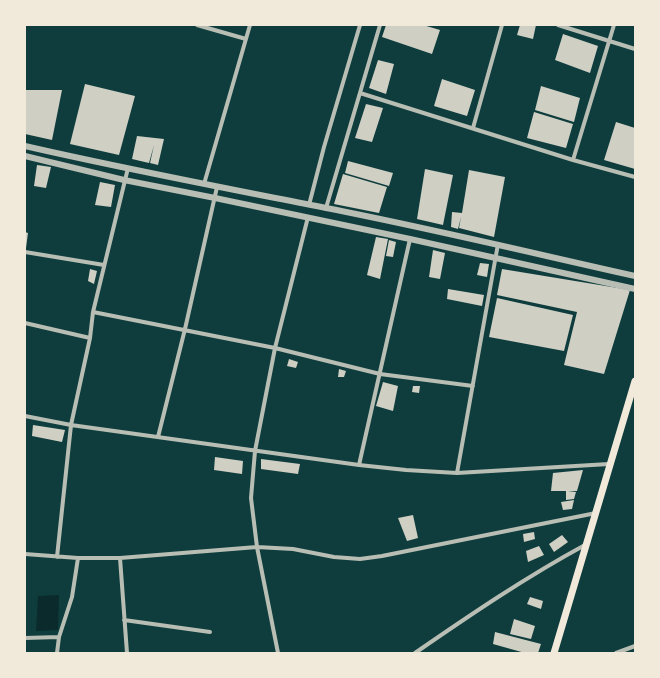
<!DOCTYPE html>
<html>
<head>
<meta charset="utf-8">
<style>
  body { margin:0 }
  #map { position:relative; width:660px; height:678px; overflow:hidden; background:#0f3d3e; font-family:Jost,sans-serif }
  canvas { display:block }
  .frame { position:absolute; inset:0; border:26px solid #f1e9da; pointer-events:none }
</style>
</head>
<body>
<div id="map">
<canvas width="660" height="678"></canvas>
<div class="frame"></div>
</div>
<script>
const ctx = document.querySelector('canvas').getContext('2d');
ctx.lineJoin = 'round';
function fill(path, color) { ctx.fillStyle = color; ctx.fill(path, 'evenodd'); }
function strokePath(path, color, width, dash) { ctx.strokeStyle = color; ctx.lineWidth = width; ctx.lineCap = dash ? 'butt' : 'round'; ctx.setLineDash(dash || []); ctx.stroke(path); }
fill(new Path2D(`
  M59,595L58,630L36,631L38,596Z`), '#0a2a2b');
fill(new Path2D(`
  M386,25H423L440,30L432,54L382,37Z
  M520,25H536L533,39L517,35Z
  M563,34L598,46L590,73L555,60Z
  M378,60L394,64L386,94L369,88Z
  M442,79L475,90L467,116L434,106Z
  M85,84L135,96L119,155L70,144Z
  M541,86L580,98L574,122L535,110Z
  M25,90H62L52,140L25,134Z
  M366,104L383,108L372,142L355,138Z
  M534,112L573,124L566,148L527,138Z
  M616,122L635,128V169L604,160Z
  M137,136L164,139L158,165L150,163L154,145L149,163L132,159Z
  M348,161L393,173L389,186L345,173Z
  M37,165L51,167L46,188L34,186Z
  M425,169L453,175L443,225L417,219Z
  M469,170L505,177L494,237L459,228L461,217L458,229L451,227L452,212L462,213Z
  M343,174L387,187L379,213L334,204Z
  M100,182L115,185L111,207L95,205Z
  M25,232L28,233L26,248H25Z
  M376,237L388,239L380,279L367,275Z
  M389,240L396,242L393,257L386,256Z
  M433,250L445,253L440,279L429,277Z
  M480,263L489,264L487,277L477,275Z
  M90,269L97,271L94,284L88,281Z
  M502,269L630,290L604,374L564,365L577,312L497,295Z
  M448,289L484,295L482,306L447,299Z
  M497,298L573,315L564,351L489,337Z
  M289,359L298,362L296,368L287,366Z
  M339,369L346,371L344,377H338Z
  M383,382L398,386L393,411L376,406Z
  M413,386H420L419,393L412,392Z
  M33,425L65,430L62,442L32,436Z
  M215,457L243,461L242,474L214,470Z
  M261,459L300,464L298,474L261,469Z
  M583,470L577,491H568L576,492L574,499L566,500V491H551L553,473Z
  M574,500L572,509L563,510L561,502Z
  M413,515L418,538L407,541L398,518Z
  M534,532L535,539L524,542L523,534Z
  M562,535L568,542L554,552L549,544Z
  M539,546L544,555L528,562L526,551Z
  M530,597L543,601L541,609L527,604Z
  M514,619L535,626L531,639L510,634Z
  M495,632L541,644L538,653H525L493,644Z`), '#cfcfc3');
strokePath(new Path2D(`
  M197,25L246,39
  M558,25L635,49
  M360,93L573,160L635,177
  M473,128L502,25
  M573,160L614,25
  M204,184L250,25
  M309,205L324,147L360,25
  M326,208L380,25
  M25,252L104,265
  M93,312L275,348L380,374L473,386
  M25,323L90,338
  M25,416L71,425L359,465L406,470L457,473L609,464
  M158,437L185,329L217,187
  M359,465L410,239
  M457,473L498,244
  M25,554L78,558H120L257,547L293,549L334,557L360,559L382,556L596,513
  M57,557L71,425L90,338L93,312L128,168
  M120,558L127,653
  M124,620L210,632
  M25,638L59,637
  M57,653L59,637L72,597L78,558
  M278,653L257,547L251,498L255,451L275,348L308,217
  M415,653C470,615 526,577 585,545
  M616,653L635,646`), '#b8beb3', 4);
strokePath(new Path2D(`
  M25,146C125,169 225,188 326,208C429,228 532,253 635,276
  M25,156L124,180L215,198L410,239L635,289`), '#b8beb3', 6);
strokePath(new Path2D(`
  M554,653L635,381`), '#f1e9da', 7);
</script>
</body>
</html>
